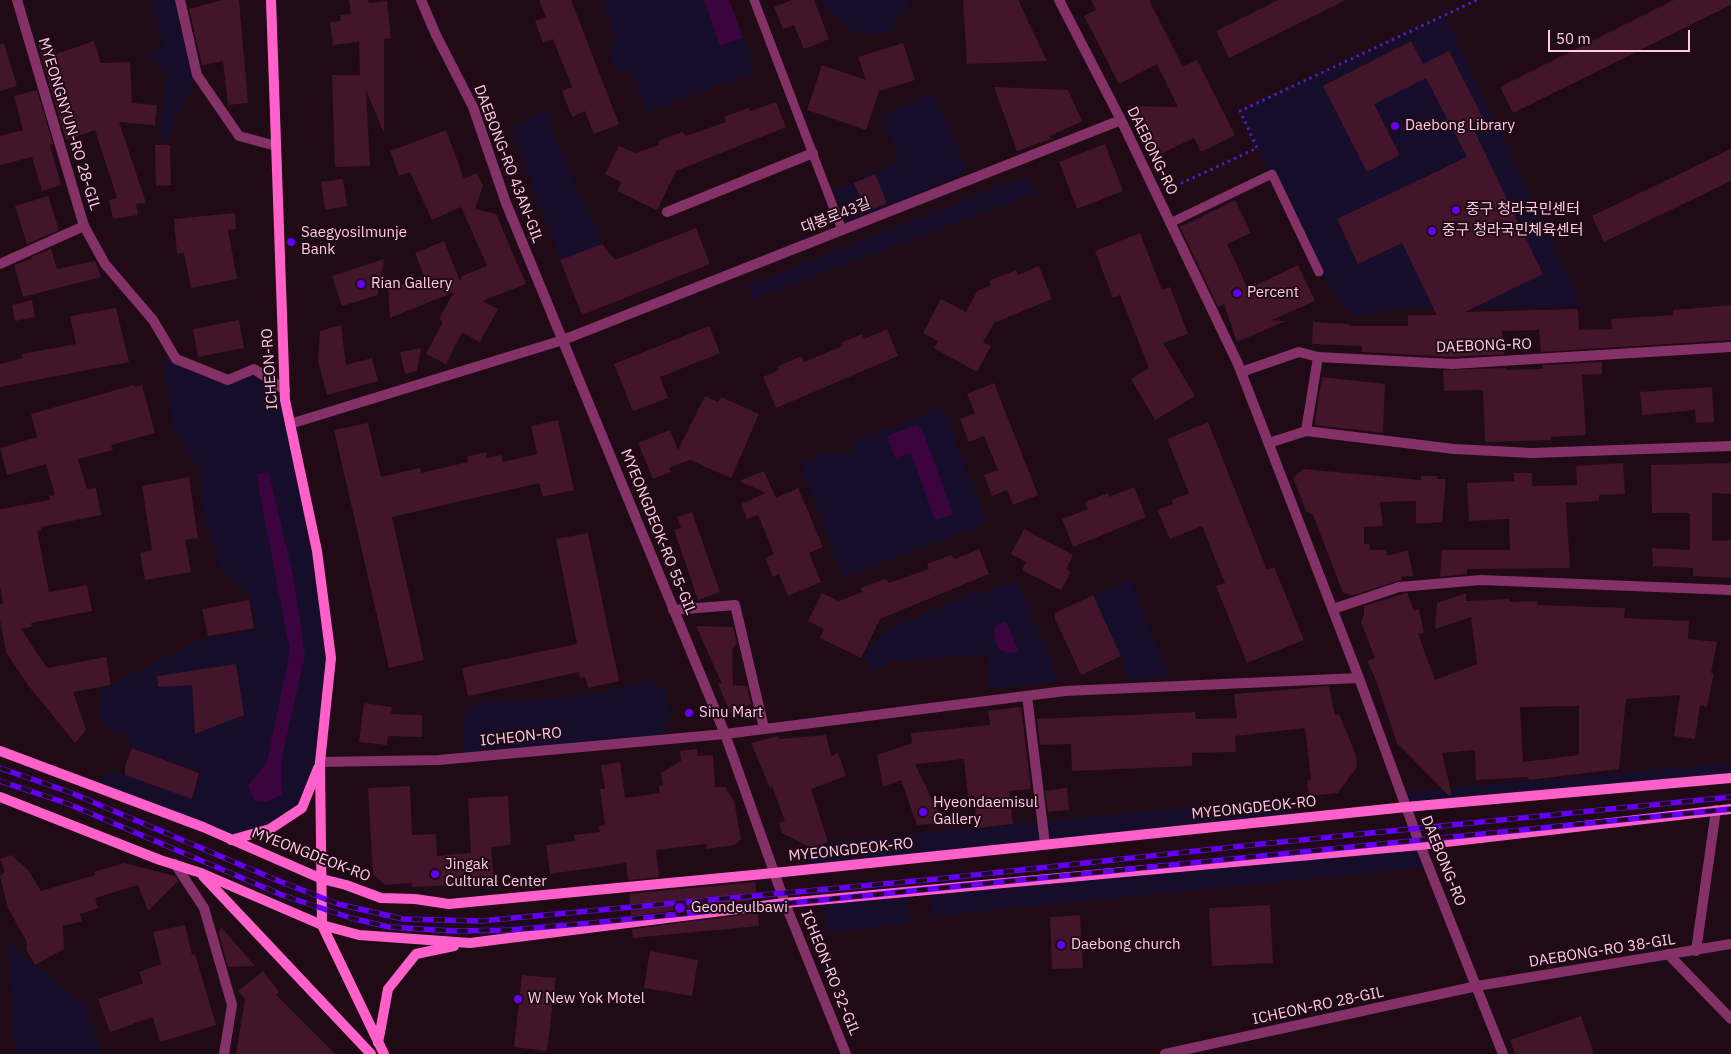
<!DOCTYPE html>
<html>
<head>
<meta charset="utf-8">
<style>
  body { margin:0 }
  #map { position:relative; width:1731px; height:1054px; overflow:hidden; background:#1f0a15; font-family:"IBM Plex Sans",sans-serif }
  canvas { display:block }
  .scale { position:absolute; left:1548px; top:30px; width:142px; height:22px; box-sizing:border-box; border:2px solid #ffc9e8; border-top:0; padding-left:6px; font-size:15px; line-height:18px; white-space:nowrap; color:#ffc9e8; -webkit-text-stroke:4px #1f0a15; paint-order:stroke }
</style>
</head>
<body>
<div id="map">
<canvas width="1731" height="1054"></canvas>
<div class="scale">50 m</div>
</div>
<script>
const ctx = document.querySelector('canvas').getContext('2d');
ctx.lineJoin = 'round';
function fill(path, color) { ctx.fillStyle = color; ctx.fill(path, 'evenodd'); }
function strokePath(path, color, width, dash) { ctx.strokeStyle = color; ctx.lineWidth = width; ctx.lineCap = dash ? 'butt' : 'round'; ctx.setLineDash(dash || []); ctx.stroke(path); }
function label(font, color, halo, rows, align = 'center') {
  ctx.font = font + ' "IBM Plex Sans","Noto Sans KR",sans-serif'; ctx.lineWidth = 4; ctx.setLineDash([]); ctx.textBaseline = 'middle'; ctx.strokeStyle = halo; ctx.fillStyle = color; for (const [text, x, y, turn = 0] of rows) {
    ctx.save(); ctx.translate(x, y); ctx.rotate((+turn || 0) * Math.PI / 180); ctx.textAlign = isNaN(turn) ? turn : align; if (halo) ctx.strokeText(text, 0, 0); ctx.fillText(text, 0, 0); ctx.restore();
  }
}
fill(new Path2D(`
  M151,0H179L197,75L165,144L160,134L167,75L149,54L164,49Z
  M602,0H704L720,46L743,38L755,72L646,112L632,73C610,73 602,53 616,37Z
  M821,0H910L911,3L889,32C880,33 869,35 860,33C849,30 825,10 821,0Z
  M1445,16L1582,306L1402,308L1353,316L1319,272L1240,111Z
  M933,94L968,171L849,224L834,190L900,162L880,117Z
  M546,111L557,143L602,244L560,260L511,127Z
  M1026,176L1035,193L753,299L748,286Z
  M166,359H176L228,380L254,369L285,390L317,551L331,658L320,762L302,808L270,829L231,840L95,787L113,770L192,799L201,773L132,748L125,734L107,729L98,710L101,690L204,638L258,630L250,595L219,566L202,508L200,472L172,425L164,366Z
  M943,408L987,523L843,577L800,463L836,450L839,457L855,451L852,442Z
  M1130,579L1169,674L1129,683L1121,656L1093,595Z
  M1017,580L1059,682L990,689L986,654L894,661L873,672L863,657L884,631L975,593L981,594Z
  M647,679L666,690L671,716L661,739L464,758V713L475,703C533,700 592,700 647,679Z
  M1731,763V778L1406,807L1401,792Z
  M1292,797L1294,819L807,869L804,852L828,842Z
  M1420,845L1429,867L931,916L928,891Z
  M907,892L909,923L827,933L823,900Z
  M8,944L85,1005L101,1054H15Z`), '#150d2a');
fill(new Path2D(`
  M704,0H729L743,38L720,46Z
  M916,425L922,429L953,514L935,520L911,453L895,458L887,436Z
  M269,472L294,580L305,655L281,762L282,794L267,802L255,801L248,786L267,762L290,651L258,485V474Z
  M1006,621L1019,652L1009,653L999,650L993,635L995,626Z`), '#3b043e');
fill(new Path2D(`
  M222,0H239L248,103L228,105L223,61L202,65L189,9Z
  M349,0H368L369,3L387,1L391,38L384,39V133L366,90L370,166L335,167L332,75H360L359,42L333,45L330,22L341,21L340,15L351,14Z
  M539,0H571L619,124L594,134L585,111L572,117L562,91L572,87L553,39L543,43L535,21L546,17Z
  M792,0H814L829,39L804,49L794,25L783,29L774,7Z
  M963,0H1018L1047,61L967,64Z
  M1091,0H1149L1183,67L1197,60L1235,135L1201,152L1194,138L1152,158L1128,106L1178,107L1157,64L1119,84L1084,16L1096,10Z
  M1278,0H1346L1229,58L1216,31Z
  M1674,0H1731V5L1513,113L1500,87Z
  M52,41L56,54L94,41L101,63L130,62L132,103L157,105L155,125L119,122L146,203L136,204L138,215L113,219L109,200L117,198L95,130L66,140L38,45Z
  M1411,41L1423,64L1449,51L1483,118L1471,124L1543,274L1465,312L1578,309L1579,330L1612,329L1611,319L1673,315V310L1731,305V340L1541,352L1539,330L1502,331L1504,354L1452,357L1362,352V346L1312,344L1313,322L1349,324V326H1408V315H1437L1402,243L1358,264L1337,219L1467,157L1426,78L1374,104L1400,155L1367,172L1323,86Z
  M4,43L17,86L0,91V44Z
  M903,43L915,80L879,91L866,130L807,110L822,65L866,80L858,57Z
  M994,87L1068,90L1082,121L1050,136L1051,139L1017,151Z
  M37,90L53,144L50,145L61,185L42,191L32,157L0,165V136L23,130L14,96Z
  M776,102L786,127L676,171L657,210L617,191L621,182L605,174L619,146L636,153L659,145L658,141L682,132L686,136L726,122L724,117L748,108L751,111Z
  M446,130L464,179L477,173L483,185L475,209L496,214L526,284L482,301L498,309L480,342L462,332L446,364L426,354L443,322L439,319L454,292L390,318L388,289L424,276L415,253L444,241L460,281L462,276L487,266L461,207L432,220L410,172L399,176L390,151Z
  M1105,144L1123,191L1077,209L1059,162Z
  M155,145H170L171,185L156,186Z
  M1731,149V181L1604,242L1592,216Z
  M875,174L887,203L873,209L864,206L854,183Z
  M343,179L347,206L325,210L321,182Z
  M48,196L59,230L27,244L15,206Z
  M1235,200L1251,233L1227,244L1248,289L1298,265L1315,301L1272,320L1286,321L1237,342L1224,304L1218,307L1180,227Z
  M235,213L236,229L228,230L237,279L191,288L184,253L177,254L174,219Z
  M696,228L710,264L582,315L560,260L602,244L615,260Z
  M1140,233L1162,290L1170,287L1188,334L1163,343L1195,396L1155,420L1131,379L1149,368L1120,295L1113,298L1095,251Z
  M51,249L57,269L95,261L101,277L23,297L14,265L32,259L31,257Z
  M384,259L378,295L342,306L332,276Z
  M1039,266L1052,299L994,323L983,342L991,346L977,372L934,348L938,341L923,333L941,299L966,312L977,291L991,285L989,281L1016,270L1018,275Z
  M32,300L35,317L15,321L12,305Z
  M116,308L129,362L0,387V364L23,358L22,354L76,344L70,316Z
  M239,320L244,348L198,357L193,329Z
  M341,325L346,365L372,358L378,381L327,395L318,361L320,331Z
  M709,326L720,353L660,377L668,398L633,411L614,364Z
  M887,329L898,356L776,408L763,377L779,370L777,367L801,356L804,362L843,346L841,343L862,334L864,339Z
  M421,348L417,371L405,374L400,352Z
  M1602,362V374L1582,375L1586,435L1551,437V440L1485,442L1483,390L1444,391L1443,370L1506,368V370L1543,369L1542,365Z
  M1322,377L1385,384L1383,433L1316,425L1315,421Z
  M994,383L1038,495L1013,505L1007,490L992,496L984,475L998,470L984,436L969,442L960,419L975,413L967,394Z
  M134,385V387L142,385L155,433L111,445L113,450L78,459L87,489L96,488L101,515L41,527V530L37,531L49,592L87,585L92,611L31,623L32,627L21,629L47,668L106,657L111,685L73,692L86,730L75,743L28,685L6,652L0,620V604H3L0,586V509L50,500V496L55,495L46,464L7,475L0,448L37,437L31,414Z
  M1712,387L1714,422L1696,423L1695,410L1642,415L1640,392Z
  M705,396L718,402L721,397L759,414L731,478L690,460L669,468L671,472L653,479L638,443L670,430L678,450Z
  M558,420L574,490L543,497L539,483L392,517L424,660L389,668L334,430L368,423L381,477L420,468L421,473L455,465L468,462L467,457L486,452L487,458L501,455L503,462L537,454L531,426Z
  M1208,422L1267,570L1274,567L1304,640L1247,663L1216,586L1225,583L1202,526L1170,539L1157,510L1173,504L1172,500L1189,493L1167,439Z
  M1623,463L1625,494L1599,495V501L1566,503L1570,568L1467,569V574L1440,577L1442,550H1510L1509,519L1469,521L1467,483L1514,481V473H1532V486L1577,485L1576,466Z
  M1731,463V494L1712,493V541L1731,540V578L1693,576V568L1653,566L1652,548L1690,550V513H1652L1651,465Z
  M1303,469L1421,480V476H1437V479H1446L1442,522L1416,524V501L1380,502L1383,526L1364,527V544H1369L1370,550H1386L1387,556L1408,550L1413,576L1401,577L1402,580L1354,595L1343,593L1313,515L1306,511L1293,478Z
  M764,471L776,498L798,488L823,547L809,553L821,582L788,596L779,574L773,577L765,558L774,554L758,515L747,519L741,504L766,493L739,481Z
  M189,477L198,538L185,540L191,572L145,580L140,553L152,550L142,486Z
  M1134,487L1146,517L1073,547L1062,519L1088,509L1085,502L1108,493L1109,497Z
  M692,512L720,592L698,600L674,530L681,528L677,517Z
  M1024,529L1073,555L1066,569L1071,572L1061,590L1022,570L1026,562L1011,554Z
  M588,533L619,681L588,688L585,677L580,678L579,672L468,696L462,668L577,644L556,539Z
  M979,549L989,574L880,619L861,658L820,638L824,629L808,621L822,593L839,601L862,592L861,588L885,579L889,583L929,569L927,564L951,555L955,559Z
  M1407,593L1414,611L1419,609L1424,633L1418,634L1435,680L1477,664L1471,617L1435,629L1437,603L1466,593V601L1509,599L1510,602L1537,601L1538,605L1625,608L1624,618L1689,621L1688,639L1717,642L1711,673L1714,674L1707,707L1700,705L1695,739L1674,736L1680,695L1626,699L1619,769L1529,780L1528,777L1476,780L1475,750L1442,753L1452,796H1449L1397,743L1376,680L1367,661L1375,658L1361,622L1364,615V606ZM1579,706V755L1523,762L1520,707Z
  M1093,595L1121,656L1081,675L1055,619V613Z
  M249,600L254,628L208,636L202,609Z
  M696,626L733,627L737,643L732,650L733,685L747,686L751,704L730,713L718,683L722,684Z
  M236,664L244,715L195,734L192,685L158,687L157,676Z
  M1329,686L1335,715L1339,714L1356,755L1357,767L1338,793L1309,796L1307,781L1311,779L1305,728L1235,736L1236,752L1192,753V766L1072,771L1071,744L1040,745L1037,719L1195,712L1196,719L1237,718L1234,694Z
  M364,703L392,707L391,714L422,715V737L388,736L387,745L359,742Z
  M1021,707L1031,789L1009,791L1013,824L977,828L974,795L968,796L964,759L915,764L943,823L917,825L901,780L883,787L877,755L912,743L911,733L990,725L988,711Z
  M826,735L831,756L838,753L846,776L811,789L828,842L811,848L782,833L779,823L785,821L772,787L770,788L751,743L778,736L780,739Z
  M132,748L199,773L192,799L125,775V766Z
  M697,749L698,756L713,755L715,787H725L734,801L741,839L735,845L707,849L706,844L656,850L659,877L628,880L626,863L550,874L546,845L575,841L574,835L600,832L599,826L605,825L600,789H605L601,765L620,762L625,798L660,793L659,786L663,785L661,773L681,761L680,751Z
  M410,786L412,835L436,834L437,856L471,853L468,798L508,796L511,845L491,847L494,883L412,887V883L385,885L373,874L368,788Z
  M1067,788L1069,810L1048,812L1045,791Z
  M11,855L28,870L41,891L95,875L94,872L124,863L175,876L178,881L148,911L138,885L95,898L98,908L80,914L82,921L63,926L64,949L35,965L26,949L27,942L8,908L0,876L5,872L0,859Z
  M755,882L757,900L631,916L629,894Z
  M1270,905L1273,963L1212,966L1209,908Z
  M758,913L759,926L633,938L632,929Z
  M1080,915L1083,968L1052,969L1050,917Z
  M185,925L192,955L195,954L216,1025L160,1042L153,1017L110,1032L98,999L143,983L139,972L161,964L153,932Z
  M221,927L255,966L228,967L219,934Z
  M650,951L698,960L692,996L644,988Z
  M263,971L279,992L276,995L335,1054H236L245,999L238,991Z
  M522,975L556,978L547,1051L514,1047Z
  M1581,1016L1594,1054H1515L1510,1040Z`), '#42152a');
strokePath(new Path2D(`
  M1169,189L1257,148L1240,111L1477,0`), '#4922ba', 3, [2.5, 4]);
strokePath(new Path2D(`
  M754,0L842,230
  M1170,223L1272,174L1319,272`), '#833166', 9);
strokePath(new Path2D(`
  M180,0L197,75L239,136L276,146
  M84,226L105,264L153,320L176,359L228,380L254,369L285,390
  M673,610L735,605L764,728
  M1027,696L1045,844`), '#833166', 10);
strokePath(new Path2D(`
  M421,0L436,35L473,107L506,203L725,734L785,903L846,1054
  M667,212L813,153
  M0,264L84,226L17,0
  M1241,372L1299,352L1318,357L1452,364L1731,347
  M290,424L563,340L1121,120
  M1306,431L1318,357
  M1269,443L1306,431L1454,449L1532,453L1731,446
  M1333,609L1399,587L1481,580L1731,590
  M320,762L439,760L725,734L1065,691L1359,678
  M175,864L204,908L232,1005L224,1054
  M1696,951L1716,810
  M1668,954L1731,1019`), '#833166', 10);
strokePath(new Path2D(`
  M1059,0L1121,120L1238,364L1359,678L1420,845L1503,1054
  M1165,1054L1477,986L1731,944`), '#833166', 10);
strokePath(new Path2D(`
  M271,0L285,400L317,551L331,658L320,762L322,925L384,1054
  M0,751L203,827L322,879L346,885L381,898L415,899L449,904L774,873L1406,807L1731,778
  M0,797L160,860L201,873L322,925L359,935L470,943L785,903L1420,845L1731,809
  M231,840L270,829L302,808L318,768
  M203,876L371,1054
  M378,1043L388,989L416,954L454,946`), '#ff60c9', 10);
const rail = new Path2D(`
  M0,768L69,792L274,879L338,904L403,919L480,921L937,879L1261,844L1731,797
  M0,781L66,803L282,895L351,918L389,927L453,931L510,930L591,923L1731,809`);
strokePath(rail, '#6500f4', 5.5);
strokePath(rail, '#1f0a15', 4, [11]);
for (const [x, y, r, color] of [
  [1395,126,5,"#6500f4"],
  [1456,210,5,"#6500f4"],
  [1432,231,5,"#6500f4"],
  [291,242,5,"#6500f4"],
  [361,284,5,"#6500f4"],
  [1237,293,5,"#6500f4"],
  [689,713,5,"#6500f4"],
  [923,812,5,"#6500f4"],
  [435,874,5,"#6500f4"],
  [680,908,6,"#6500f4"],
  [1061,945,5,"#6500f4"],
  [518,999,5,"#6500f4"]
]) { const dot = new Path2D(); dot.arc(x, y, r, 0, 2 * Math.PI); ctx.fillStyle = color; ctx.fill(dot); strokePath(dot, '#1f0a15', 2); }
label('15px', '#ffc9e8', '#1f0a15', [
  ["MYEONGNYUN-RO 28-GIL",69,124,73],
  ["DAEBONG-RO",1152,151,64],
  ["DAEBONG-RO 43AN-GIL",508,164,69],
  ["대봉로43길",836,216,-21],
  ["DAEBONG-RO",1484,346,-2],
  ["ICHEON-RO",270,369,-94],
  ["MYEONGDEOK-RO 55-GIL",658,532,68],
  ["ICHEON-RO",521,737,-6],
  ["MYEONGDEOK-RO",1254,808,-6],
  ["MYEONGDEOK-RO",851,850,-6],
  ["MYEONGDEOK-RO",311,855,21],
  ["DAEBONG-RO",1443,861,68],
  ["DAEBONG-RO 38-GIL",1602,951,-9],
  ["ICHEON-RO 32-GIL",830,973,68],
  ["ICHEON-RO 28-GIL",1318,1006,-12]
]);
label('15px', '#ffc9e8', '#1f0a15', [
  ["Daebong Library",1405,126],
  ["중구 청라국민센터",1466,210],
  ["중구 청라국민체육센터",1442,231],
  ["Saegyosilmunje",301,233],
  ["Bank",301,250],
  ["Rian Gallery",371,284],
  ["Percent",1247,293],
  ["Sinu Mart",699,713],
  ["Hyeondaemisul",933,803],
  ["Gallery",933,820],
  ["Jingak",445,865],
  ["Cultural Center",445,882],
  ["Geondeulbawi",691,908],
  ["Daebong church",1071,945],
  ["W New Yok Motel",528,999]
], 'left');
</script>
</body>
</html>
